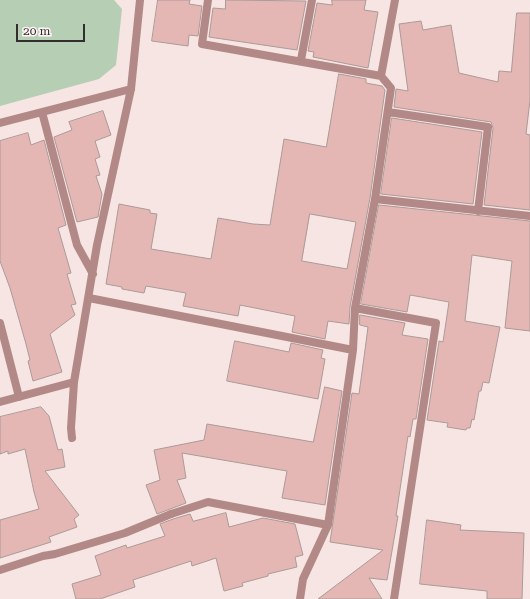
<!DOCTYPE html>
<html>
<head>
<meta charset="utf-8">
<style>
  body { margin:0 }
  #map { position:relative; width:530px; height:599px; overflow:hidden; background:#f6e5e3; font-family:"Roboto Serif",serif }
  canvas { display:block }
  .scale { position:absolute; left:16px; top:24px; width:69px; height:18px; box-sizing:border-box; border:2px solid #332d2d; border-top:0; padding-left:5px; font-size:12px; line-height:14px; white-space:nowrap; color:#332d2d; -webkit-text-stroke:3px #fef4f3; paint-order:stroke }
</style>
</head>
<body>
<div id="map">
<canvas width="530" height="599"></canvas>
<div class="scale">20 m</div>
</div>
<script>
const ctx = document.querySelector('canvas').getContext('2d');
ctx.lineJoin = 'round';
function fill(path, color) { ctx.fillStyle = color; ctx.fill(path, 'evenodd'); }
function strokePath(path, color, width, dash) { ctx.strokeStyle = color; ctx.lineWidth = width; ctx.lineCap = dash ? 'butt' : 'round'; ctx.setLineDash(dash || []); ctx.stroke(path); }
fill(new Path2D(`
  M0,0H114L122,9L116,65L99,79L0,106Z`), '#b5ceb4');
const building = new Path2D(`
  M158,0H190L189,4L202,6L198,36L189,35L188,46L152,41Z
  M226,0L306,1L297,50L209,37L213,8L225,9Z
  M332,0H366L364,10L378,12L368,68L313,57L314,52L308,51L317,3L332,5Z
  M517,13H530V100L526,134L530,135V210L484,205L493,128L491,122L394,107L396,89L408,91L399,24L421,21L423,30L451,25L459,73L498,82L499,71L511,72Z
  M339,74L366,79V83L382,86L385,90L370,198L350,307L349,324L328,321L325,339L292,332L295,316L240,305L238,316L183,306L186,293L146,286L144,293L122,289V287L106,284L119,204L150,210V213L157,214L151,249L211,259L218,218L253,224L270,225L284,139L326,147ZM310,214L356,222L347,269L302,261Z
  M103,111L111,135L95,141L100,157L95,159L100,175L96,176L102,194L98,217L77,222L54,137L72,130L69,122Z
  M392,118L482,132L473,204L381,194Z
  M28,133L31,145L44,140L66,225L58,228L71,273L67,274L76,304L71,305L75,315L50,334L62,372L33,381L28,361L30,360L26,344L10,288L0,261V141Z
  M379,205L530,221V331L505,328L512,261L472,255L465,321L500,327L489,383L483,382L481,391H479L474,420L472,419L470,428H467L466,430L447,427L448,423L427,420L439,341L443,342L449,302L410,295L407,312L361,304Z
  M360,315L405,323L402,335L428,339L416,419H413L410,437L408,436L396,516H398L387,580L369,578L382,599H318L383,550L330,542L352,393L359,394L365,350L368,327L360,325Z
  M235,341L289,352L291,343L323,350L321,358L325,359L318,399L227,381Z
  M325,387L342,391L325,505L282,498L287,471L182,453L186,478L177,480L186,503L157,514L146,485L160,480L154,450L204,440L207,424L313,442Z
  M41,407L49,416L58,450L62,449L65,467L45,471L79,515L74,519L77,527L49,537L51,542L0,558V520L39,509L34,492L25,449L8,454V451L0,454V417Z
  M226,513L229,527L263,518L295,524L303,555L295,557L297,567L268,574V576L242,583L243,586L224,591L216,558L192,566L191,561L133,580L135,587L100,599H76L72,584L101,575L95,556L126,545L127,548L165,536L160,524L173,519L190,514L193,521Z
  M427,520L461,525L460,530L524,533L522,599H487V591L420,584Z`);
fill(building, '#e4b7b4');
strokePath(building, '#aa9a98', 1);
strokePath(new Path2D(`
  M0,570L43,556L55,554L125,533L171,514`), '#b28986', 8);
strokePath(new Path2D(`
  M208,0L202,44L381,76L391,88L375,199L355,308L353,350L328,525L303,579L300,599
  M301,60L312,0
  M381,76L395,0
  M42,112L77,245L93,274
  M388,112L488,127L478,211
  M0,123L131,89
  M375,199L530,216
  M89,298L353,350
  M355,308L436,323L394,599
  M0,323L19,397
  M0,402L74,382
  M72,438L71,428L74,382L97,245L131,89L140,0
  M171,514L208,502L328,525`), '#b28986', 8);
</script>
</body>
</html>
